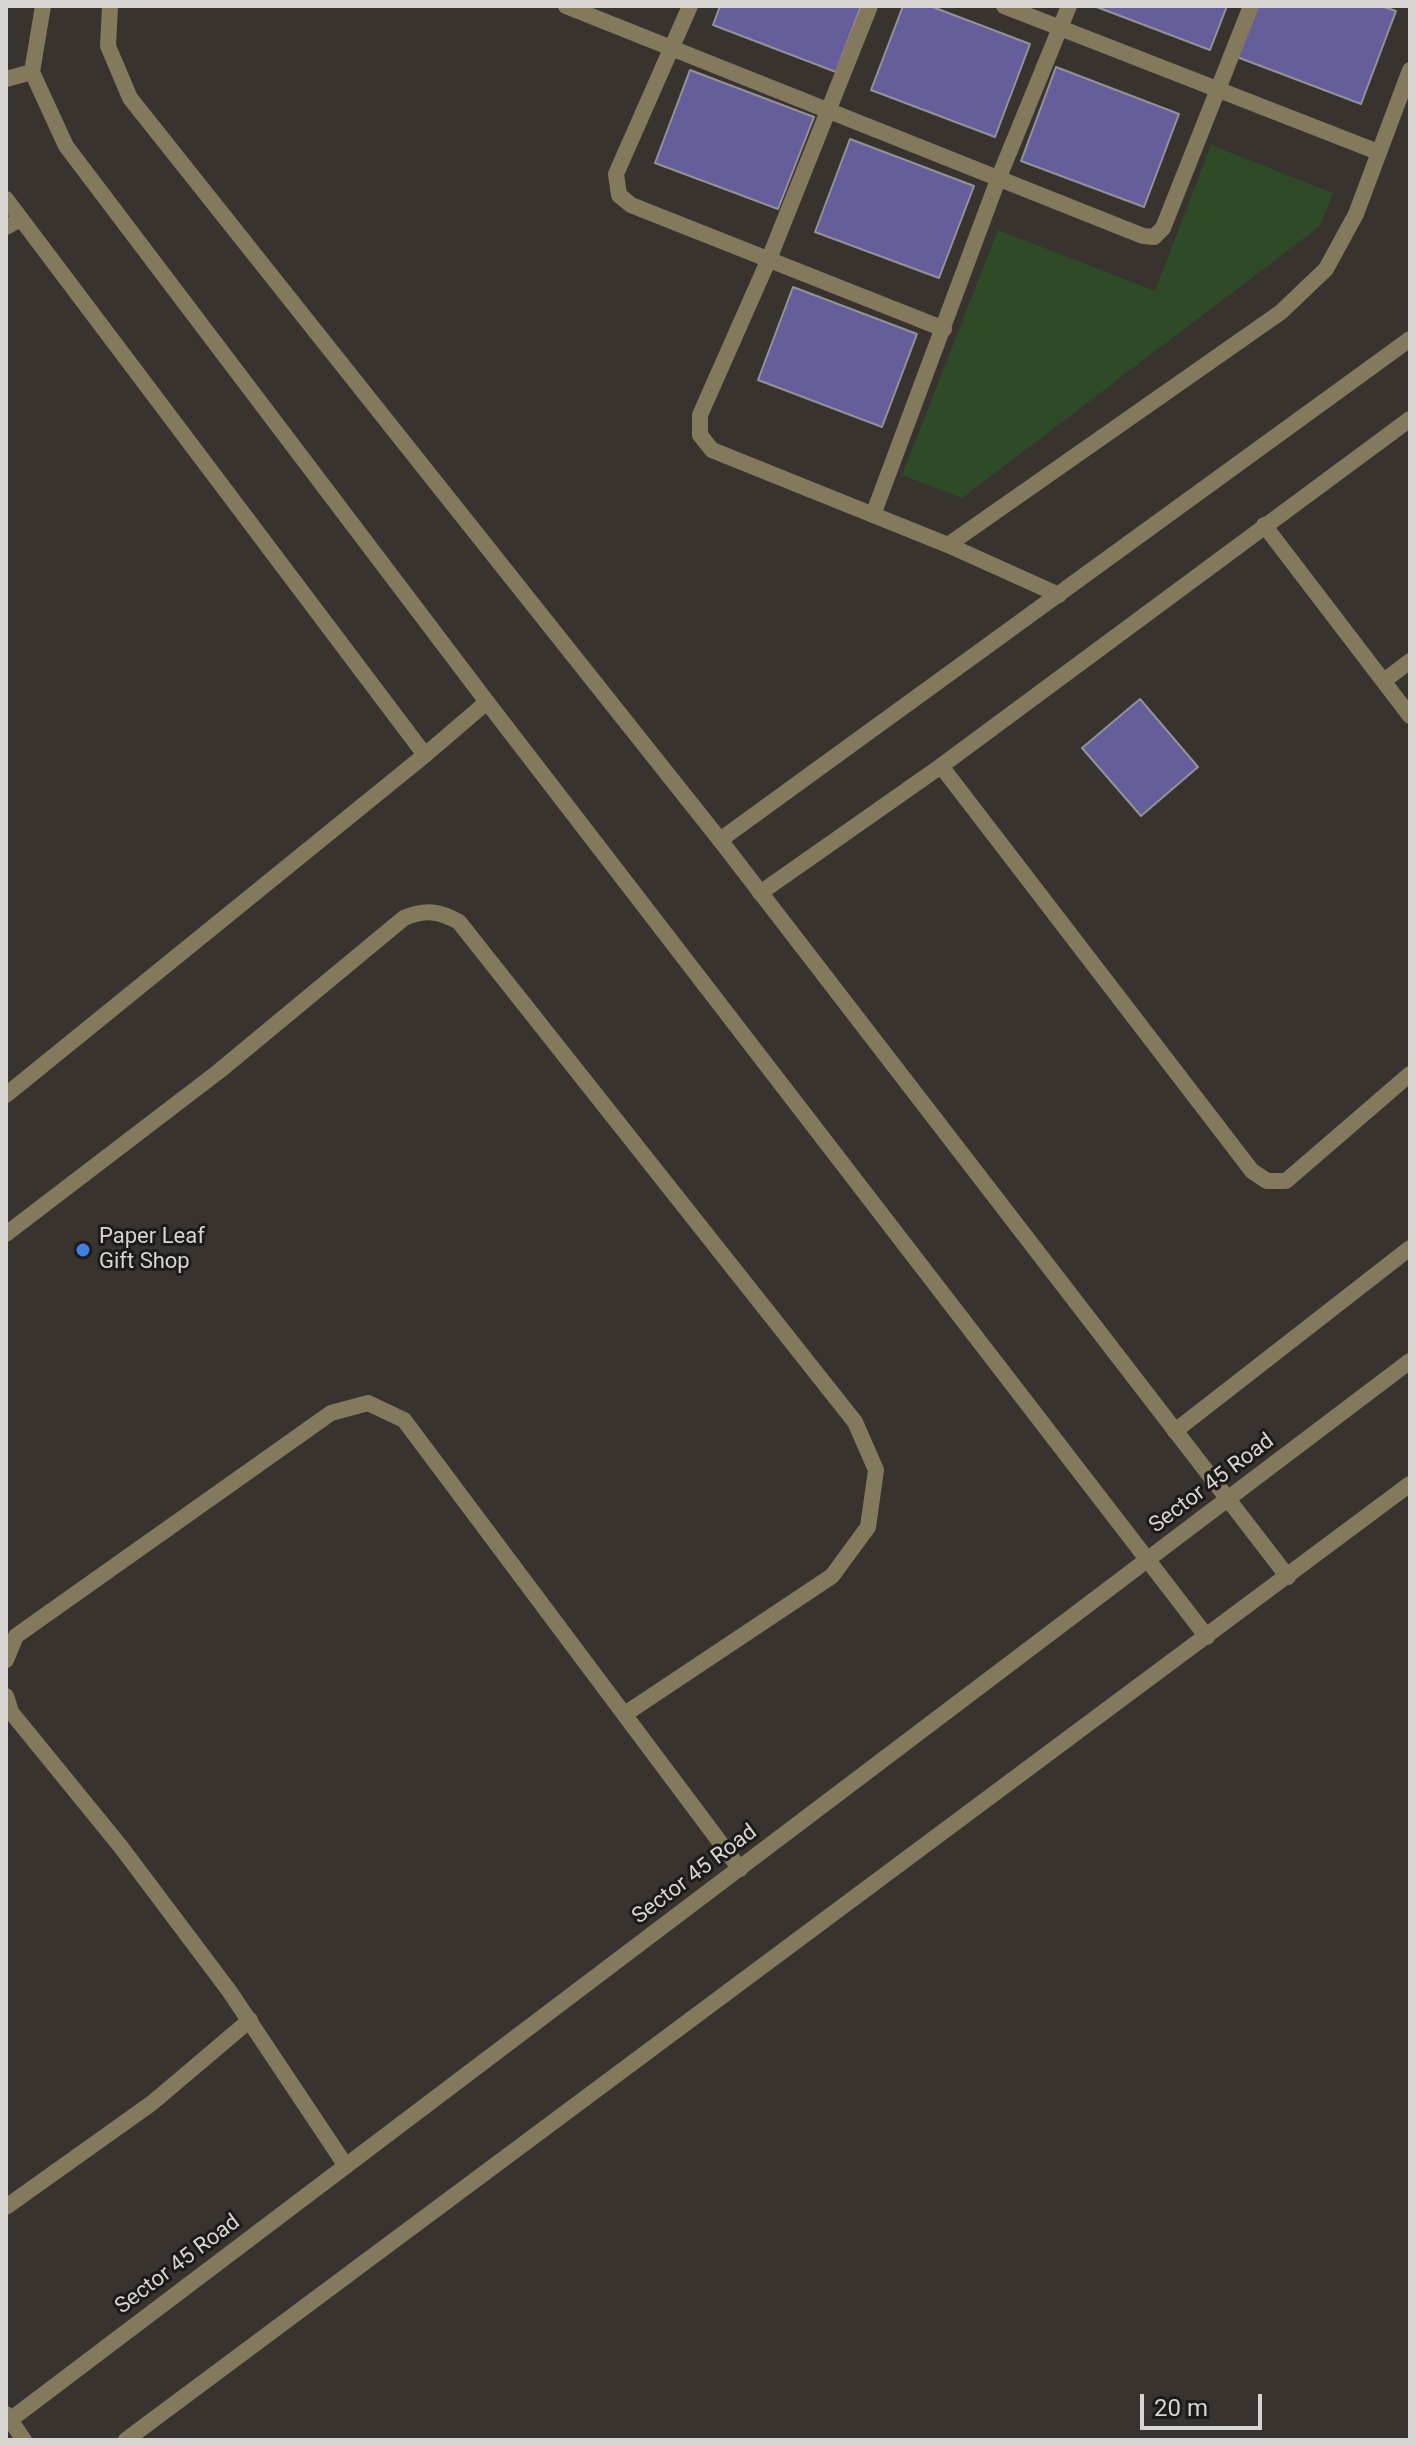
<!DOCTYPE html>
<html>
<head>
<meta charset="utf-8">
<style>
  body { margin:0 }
  #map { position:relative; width:1416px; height:2446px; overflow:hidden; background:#38332f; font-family:Roboto,sans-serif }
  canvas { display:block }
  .frame { position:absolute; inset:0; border:8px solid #d7d4d1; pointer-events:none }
  .scale { position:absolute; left:1140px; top:2394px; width:122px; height:36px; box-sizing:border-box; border:4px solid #d7d4d1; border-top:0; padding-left:10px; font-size:24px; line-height:28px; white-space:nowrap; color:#d7d4d1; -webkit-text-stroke:6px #1d1b19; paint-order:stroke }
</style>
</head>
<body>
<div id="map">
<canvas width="1416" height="2446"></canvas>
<div class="frame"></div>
<div class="scale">20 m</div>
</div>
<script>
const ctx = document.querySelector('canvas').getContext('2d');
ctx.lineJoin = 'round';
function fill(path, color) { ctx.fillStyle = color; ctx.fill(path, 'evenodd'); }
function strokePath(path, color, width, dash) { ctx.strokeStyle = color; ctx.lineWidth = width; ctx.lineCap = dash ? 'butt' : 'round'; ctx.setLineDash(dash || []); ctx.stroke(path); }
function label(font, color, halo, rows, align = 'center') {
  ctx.font = font + ' Roboto,sans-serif'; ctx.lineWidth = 6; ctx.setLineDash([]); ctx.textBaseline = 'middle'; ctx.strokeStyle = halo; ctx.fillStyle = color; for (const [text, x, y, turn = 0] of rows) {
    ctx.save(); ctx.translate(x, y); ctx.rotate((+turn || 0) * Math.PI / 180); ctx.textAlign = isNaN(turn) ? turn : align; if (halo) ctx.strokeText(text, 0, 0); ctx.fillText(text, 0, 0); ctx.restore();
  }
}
fill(new Path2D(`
  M1211,145L1333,193L1320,226L962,498L902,475L998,230L1155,291Z`), '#2e4a27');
const building = new Path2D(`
  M720,6H861L836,72L713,25Z
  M903,6H930L1030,44L995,137L871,90Z
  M1094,6H1227L1210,50Z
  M1256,6H1381L1396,11L1361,104L1237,57Z
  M1056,67L1179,114L1144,207L1021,161Z
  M690,70L814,117L778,209L655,163Z
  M850,139L974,186L939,278L815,232Z
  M793,287L917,334L882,427L758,380Z
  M1140,699L1198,767L1141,816L1082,748Z`);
fill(building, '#665d9b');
strokePath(building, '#939299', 2);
strokePath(new Path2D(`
  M6,199L425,755L487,702`), '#83795c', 16);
strokePath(new Path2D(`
  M566,6L1143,236L1154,237L1163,228L1251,6
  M690,6L616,174L619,195L631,205L944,329
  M870,6L769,259L700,415V435L712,450L948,545L1059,595
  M1004,6L1378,152
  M6,79L32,72
  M6,227L21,219
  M873,515L999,177L1069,6
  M1264,525L1410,716
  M948,545L1281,312L1326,269L1356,214L1410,70
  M1385,680L1410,661
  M941,766L1252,1171L1267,1181H1286L1410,1074
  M720,840L1410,339
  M760,893L941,766L1410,419
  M6,1095L425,755
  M6,1234L218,1072L404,918C426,909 439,911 459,922L855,1422L876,1470L868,1527L832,1576L625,1714
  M1175,1431L1410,1248
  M6,1660L16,1636L331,1413L368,1403L404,1420L740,1869
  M6,1696L11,1712L121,1847L230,1992L346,2166
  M6,2207L152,2103L250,2020
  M6,2414L24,2440`), '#83795c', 16);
strokePath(new Path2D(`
  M43,6L32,72L66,146L487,702L1207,1637
  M110,6L108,46L130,98L720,840L1288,1577
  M6,2423L1410,1361
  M126,2440L1410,1484`), '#83795c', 16);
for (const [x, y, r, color] of [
  [83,1250,8,"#3f7fe0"]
]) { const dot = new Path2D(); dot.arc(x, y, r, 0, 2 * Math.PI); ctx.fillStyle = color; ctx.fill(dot); strokePath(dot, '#1d1b19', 3); }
label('22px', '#d7d4d1', '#1d1b19', [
  ["Paper Leaf",99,1237],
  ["Gift Shop",99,1262]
], 'left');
label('22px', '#d7d4d1', '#1d1b19', [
  ["Sector 45 Road",1212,1484,-37],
  ["Sector 45 Road",695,1875,-37],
  ["Sector 45 Road",178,2265,-37]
]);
</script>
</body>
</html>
